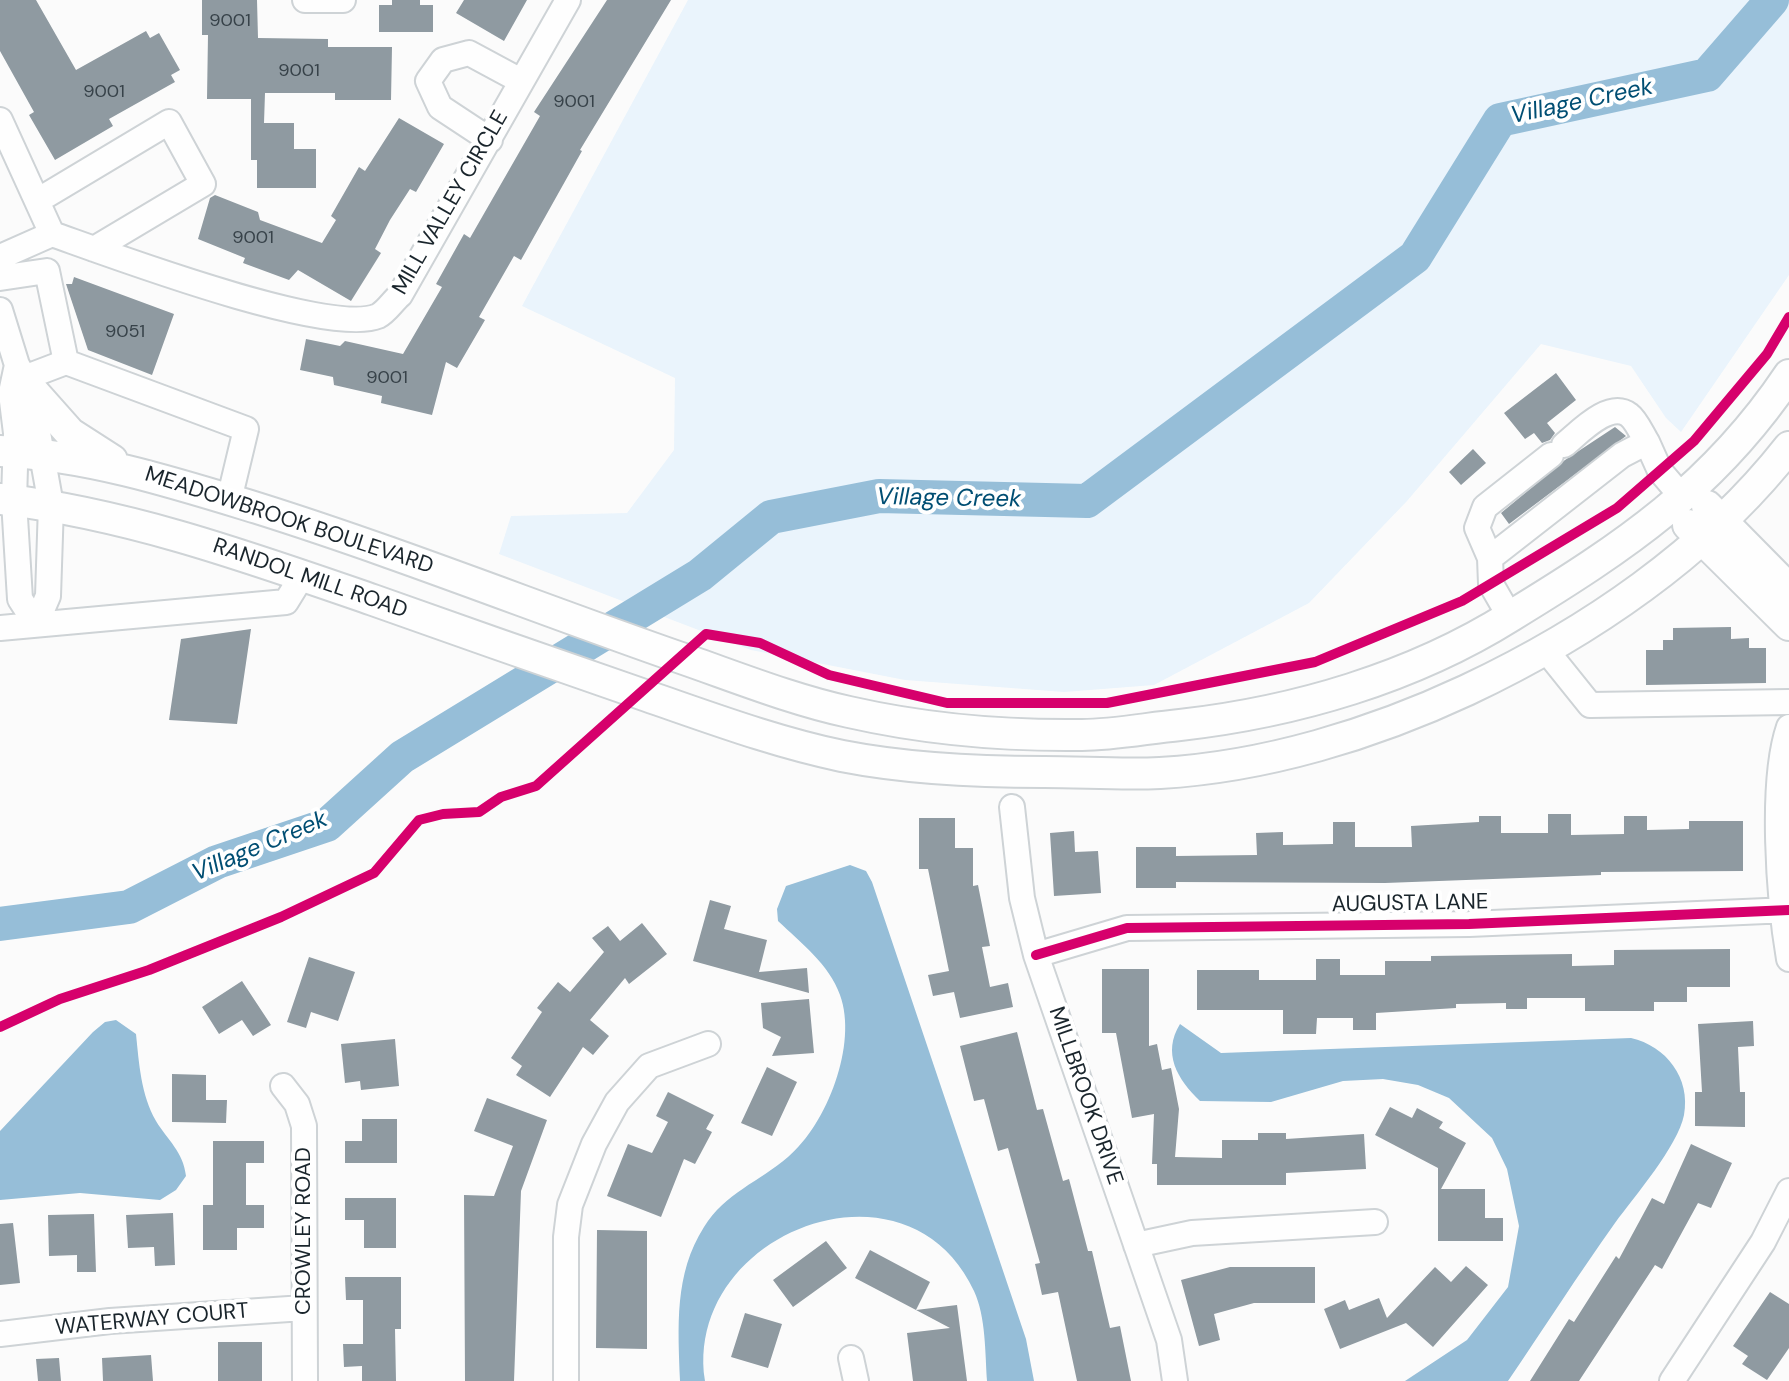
<!DOCTYPE html>
<html>
<head>
<meta charset="utf-8">
<style>
  body { margin:0 }
  canvas { display:block; background:#fbfbfb }
</style>
</head>
<body>
<canvas width="1789" height="1381"></canvas>
<script>
const ctx = document.querySelector('canvas').getContext('2d');
ctx.lineJoin = 'round';
function fill(path, color) { ctx.fillStyle = color; ctx.fill(path, 'evenodd'); }
function strokePath(path, color, width, dash) { ctx.strokeStyle = color; ctx.lineWidth = width; ctx.lineCap = dash ? 'butt' : 'round'; ctx.setLineDash(dash || []); ctx.stroke(path); }
function label(font, color, halo, rows, align = 'center') {
  ctx.font = font + ' "DM Sans",sans-serif'; ctx.lineWidth = 8; ctx.setLineDash([]); ctx.textBaseline = 'middle'; ctx.strokeStyle = halo; ctx.fillStyle = color; for (const [text, x, y, turn = 0] of rows) {
    ctx.save(); ctx.translate(x, y); ctx.rotate((+turn || 0) * Math.PI / 180); ctx.textAlign = isNaN(turn) ? turn : align; if (halo) ctx.strokeText(text, 0, 0); ctx.fillText(text, 0, 0); ctx.restore();
  }
}
fill(new Path2D(`
  M688,0H1789V275L1681,432L1666,418L1631,366L1541,344L1407,501L1309,603L1154,685L1064,692L905,680L751,650L499,554L511,516L627,513L674,450L675,378L522,306Z`), '#eaf4fc');
fill(new Path2D(`
  M850,865L866,871L872,882L1026,1339L1034,1381H987C985,1353 986,1317 974,1291C906,1146 683,1234 705,1381H680C678,1327 674,1274 704,1227C725,1193 759,1182 788,1157C827,1124 858,1044 840,995C829,964 801,943 778,921L777,909L786,886Z
  M116,1020L136,1034C139,1063 141,1095 156,1121C168,1141 183,1151 186,1176L176,1190L160,1200L80,1193L0,1200V1131L93,1032L105,1022Z
  M1180,1024L1221,1053L1631,1038C1666,1046 1691,1078 1684,1115C1678,1146 1634,1197 1615,1223C1578,1275 1544,1328 1508,1381H1405L1467,1340L1508,1287L1519,1226L1507,1169L1492,1138L1449,1098L1418,1085L1383,1079L1343,1081L1271,1102L1200,1101C1177,1079 1162,1053 1180,1024Z`), '#96bed8');
strokePath(new Path2D(`
  M0,924L129,907L217,862L327,825L402,757L700,575L771,517L879,496L1087,501L1415,257L1500,120L1707,75L1772,0`), '#96bed8', 34);
fill(new Path2D(`
  M0,0H36L76,70L146,31L150,38L159,33L180,70L171,75L175,82L109,119L113,126L55,160L29,115L34,112L0,51Z
  M202,0H257L258,38L328,39V47H392L391,100H335V93H265L264,123H294V149H316V188H257V160H251V99H207L208,35H202Z
  M392,0H420V5H433V32H379V5H392Z
  M464,0H527L504,41L456,13Z
  M607,0H671L580,150L582,151L521,260L514,256L479,317L485,320L457,368L446,362L432,415L381,403L382,396L334,385L333,377L300,370L306,339L340,346L345,341L403,354L442,287L436,284L464,234L470,238L540,116L534,112Z
  M399,118L444,144L416,192L410,189L390,220L375,249L381,253L351,301L298,270L289,280L243,263L245,258L198,239L210,198L215,195L258,212L260,220L322,243L336,220L331,216L359,167L365,171Z
  M74,277L174,314L152,375L88,350L66,284H72Z
  M1556,373L1576,400L1547,423L1555,433L1550,440L1542,443L1534,433L1525,439L1504,413Z
  M1615,427L1626,436L1509,524L1501,513L1565,460Z
  M1473,449L1486,463L1461,485L1449,472Z
  M1731,627V639L1749,638V648H1766V683L1646,685V650H1663V640H1673V628Z
  M251,629L237,724L169,720L181,639Z
  M1548,814H1571V835L1624,834V816H1647V830L1689,829V821H1743V871L1601,872V875L1385,883L1176,882V888H1136V847H1176V856L1257,855L1256,833L1283,832V845L1333,844V822H1355V847H1412L1411,826L1479,822V816H1501V833H1548Z
  M919,818H955V848H973V886L978,885L990,946L982,947L990,987L1008,983L1013,1007L960,1018L954,992L933,996L928,975L949,971L928,869H919Z
  M1074,831L1075,852L1098,851L1101,893L1054,896L1050,833Z
  M710,900L731,906L724,929L767,940L759,972L807,968L809,993L693,961Z
  M642,923L667,954L629,984L625,978L590,1020L609,1036L593,1055L583,1047L550,1097L516,1075L522,1066L511,1058L542,1012L537,1008L558,982L570,992L604,952L592,938L608,926L620,941Z
  M1730,949V987H1687V1002H1654V1011H1585V998H1527V1009H1506V1003L1456,1004V1008L1376,1013V1030H1353V1018H1317L1316,1034H1283V1010H1197V970H1259V980H1316V959H1340V975H1385V961H1431V956L1572,954V966L1614,965V950Z
  M309,957L355,972L338,1021L311,1012L306,1028L287,1022Z
  M1102,969H1149V1046L1157,1044L1162,1070L1171,1068L1179,1109L1175,1157L1222,1158V1140H1258V1133H1286V1139L1364,1134L1366,1169L1286,1173V1185H1157V1164H1152L1154,1114L1132,1118L1116,1033H1102Z
  M242,981L271,1025L253,1036L242,1020L219,1034L202,1007Z
  M809,999L814,1053L772,1056L781,1037L763,1028L761,1003Z
  M1753,1021L1754,1046L1738,1047L1740,1092H1745V1127L1695,1126V1092H1702L1698,1024Z
  M1017,1032L1037,1110L1043,1109L1063,1181L1069,1179L1088,1251H1092L1110,1328L1120,1326L1131,1381H1077L1058,1292L1042,1295L1035,1264L1040,1263L1008,1148L998,1151L984,1099L974,1101L960,1046Z
  M395,1039L399,1086L361,1090L360,1081L345,1083L341,1044Z
  M767,1067L797,1082L772,1136L741,1123Z
  M172,1074L206,1075V1100H227L226,1123L172,1122Z
  M668,1092L714,1115L706,1129L712,1132L695,1164L684,1159L661,1217L607,1196L628,1144L652,1153L668,1122L656,1116Z
  M487,1098L547,1120L521,1191L514,1381H465L464,1195L494,1196L513,1146L474,1131Z
  M1390,1107L1412,1118L1417,1108L1443,1122L1439,1128L1466,1143L1441,1189H1485V1218H1503V1241H1438V1168L1375,1135Z
  M362,1119H397V1163H345V1141H362Z
  M213,1141H264V1163H246V1205H264V1228H237V1250H203V1205H213Z
  M1691,1144L1732,1163L1711,1208L1698,1203L1662,1269L1655,1265L1579,1381H1530L1569,1319L1574,1322L1616,1256L1619,1259L1652,1198L1664,1204Z
  M345,1198H396V1248H364V1220H345Z
  M173,1213L175,1265L155,1266L154,1247L128,1248L126,1215Z
  M94,1214L96,1272H77V1255L49,1256L48,1215Z
  M13,1223L20,1283L0,1285V1224Z
  M597,1230L647,1231V1349L596,1348Z
  M826,1241L847,1268L793,1307L773,1280Z
  M870,1250L930,1282L916,1310L855,1278Z
  M1466,1266L1488,1285L1433,1347L1406,1323L1340,1349L1324,1309L1345,1300L1349,1310L1379,1298L1387,1318L1435,1267L1451,1282Z
  M1230,1267H1315V1303H1254L1214,1314L1220,1340L1199,1346L1181,1280Z
  M345,1277H401V1329H395L396,1381H362V1366L344,1367L343,1344H363V1300H346Z
  M1770,1292L1789,1304V1348L1767,1380L1742,1364L1748,1356L1733,1346Z
  M957,1305L967,1381H913L907,1333L950,1328L916,1310Z
  M745,1313L782,1324L768,1368L731,1357Z
  M218,1342H262V1381H218Z
  M151,1355L153,1381H103L102,1358Z
  M59,1358L61,1381H38L36,1359Z`), '#8f9aa1');
const minor = new Path2D(`
  M305,0H343
  M0,120L52,234
  M490,140L440,107L428,81L443,60L469,53L521,81
  M37,201L169,122L203,184L94,249
  M0,257L52,234C109,254 329,337 378,316C386,312 393,301 400,295L568,0
  M0,278L47,271L66,362
  M0,310L17,365L30,388L51,505L48,596L36,624
  M17,365L11,393L16,433L14,501L20,599L36,624
  M24,378L66,362L246,429L229,500
  M1564,445C1579,433 1609,400 1629,415C1636,420 1642,434 1647,442
  M1490,558L1477,528L1485,507L1551,455
  M1510,617L1491,584L1490,558L1622,455L1647,442L1660,471L1683,498
  M0,628L286,602L302,576
  M1545,649L1590,705L1789,702
  M1789,727C1770,782 1779,900 1789,959
  M1012,807L1022,898L1036,955L1169,1340L1175,1381
  M1036,955L1127,928L1469,924L1789,910
  M283,1086L297,1104L304,1126L305,1381
  M1136,1245L1192,1233L1375,1222
  M0,1334L110,1321L304,1308
  M851,1358L856,1381
  M566,1381V1237L570,1205L594,1144L617,1102L649,1066L708,1044
  M1672,1381L1763,1242L1789,1191`);
const major = new Path2D(`
  M30,388L70,433L112,460
  M0,451C90,456 172,482 257,508C400,553 540,609 681,658C736,677 793,700 849,712C924,729 1005,736 1082,735C1114,735 1148,728 1180,725C1295,712 1412,678 1511,616C1624,547 1714,487 1789,375
  M0,499C129,514 251,558 373,600C464,632 556,665 647,696C711,718 775,742 842,756C908,769 977,772 1044,772C1083,772 1122,775 1160,773C1265,767 1373,734 1467,690C1588,633 1706,553 1789,447
  M1707,506L1789,589
  M1688,525L1789,625`);
strokePath(minor, '#ced3d6', 28);
strokePath(major, '#ced3d6', 34);
strokePath(minor, '#fefefe', 24);
strokePath(major, '#fefefe', 30);
strokePath(new Path2D(`
  M1036,955L1127,928L1469,924L1789,910
  M0,1027L60,999L149,970L281,917L374,873L419,820L443,814L479,812L501,797L536,786L706,634L760,643L829,675L947,703H1107L1315,662L1462,601L1617,508L1694,441L1767,354L1789,317`), '#d6006c', 10);
label('18px', '#374249', null, [
  ["9001",230,21],
  ["9001",299,71],
  ["9001",104,92],
  ["9001",574,102],
  ["9001",253,238],
  ["9051",125,332],
  ["9001",387,378]
]);
label('22px', '#1a252c', '#fff', [
  ["MILL VALLEY CIRCLE",451,203,-60],
  ["MEADOWBROOK BOULEVARD",289,521,18],
  ["RANDOL MILL ROAD",310,579,19],
  ["AUGUSTA LANE",1410,904,-1],
  ["MILLBROOK DRIVE",1085,1096,71],
  ["CROWLEY ROAD",304,1231,-90],
  ["WATERWAY COURT",152,1320,-5]
]);
label('italic 24px', '#004e73', '#fff', [
  ["Village Creek",1582,102,-12],
  ["Village Creek",949,499,1],
  ["Village Creek",260,847,-23]
]);
</script>
</body>
</html>
